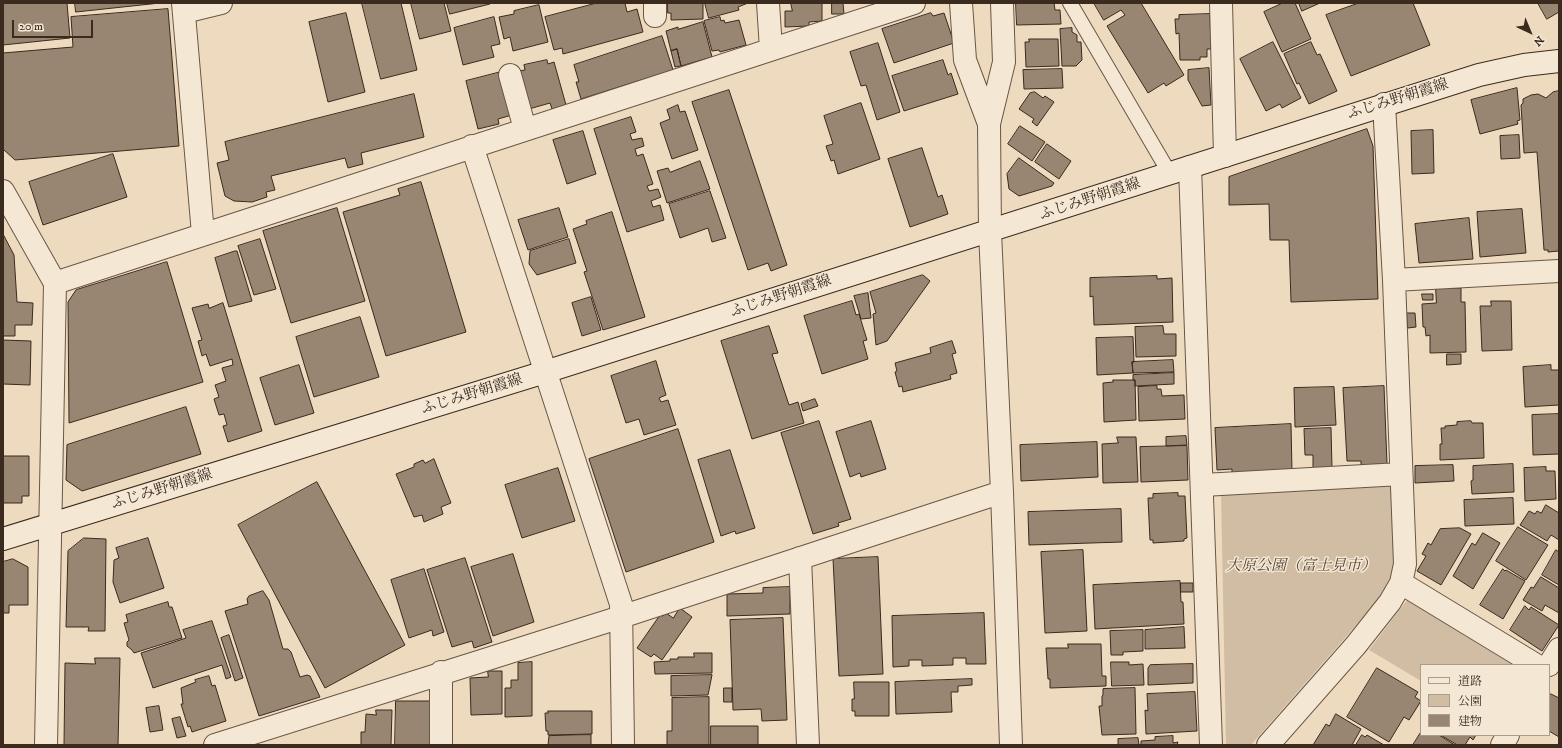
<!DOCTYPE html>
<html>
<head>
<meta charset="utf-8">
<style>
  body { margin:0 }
  #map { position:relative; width:1562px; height:748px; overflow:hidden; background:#eedbbf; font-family:"IM FELL DW Pica","Noto Serif JP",serif }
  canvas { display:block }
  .frame { position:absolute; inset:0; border:4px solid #3b2a1e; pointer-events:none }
  .legend { position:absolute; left:1420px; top:664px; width:130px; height:72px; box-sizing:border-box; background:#f4e8d5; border:1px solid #aa9c8c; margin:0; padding:5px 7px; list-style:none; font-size:12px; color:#3b2a1e }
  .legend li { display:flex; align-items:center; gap:8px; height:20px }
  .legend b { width:20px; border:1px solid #aa9c8c }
  .north { position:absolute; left:1510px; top:12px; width:40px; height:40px; -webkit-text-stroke:3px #f4e8d5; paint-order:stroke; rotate:136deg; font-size:11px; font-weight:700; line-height:16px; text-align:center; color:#3b2a1e }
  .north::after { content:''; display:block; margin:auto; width:14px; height:18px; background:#3b2a1e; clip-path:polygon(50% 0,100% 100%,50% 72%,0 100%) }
  .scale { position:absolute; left:12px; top:20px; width:81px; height:18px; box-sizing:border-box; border:2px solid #3b2a1e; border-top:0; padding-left:5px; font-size:12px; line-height:14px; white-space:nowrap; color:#3b2a1e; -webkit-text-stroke:3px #f4e8d5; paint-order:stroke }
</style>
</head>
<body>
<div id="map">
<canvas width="1562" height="748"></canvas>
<div class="frame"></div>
<ul class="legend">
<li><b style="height:5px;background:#f4e8d5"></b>道路</li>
<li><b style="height:11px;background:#d0bda4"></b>公園</li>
<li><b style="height:11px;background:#988672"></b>建物</li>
</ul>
<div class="north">N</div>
<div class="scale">20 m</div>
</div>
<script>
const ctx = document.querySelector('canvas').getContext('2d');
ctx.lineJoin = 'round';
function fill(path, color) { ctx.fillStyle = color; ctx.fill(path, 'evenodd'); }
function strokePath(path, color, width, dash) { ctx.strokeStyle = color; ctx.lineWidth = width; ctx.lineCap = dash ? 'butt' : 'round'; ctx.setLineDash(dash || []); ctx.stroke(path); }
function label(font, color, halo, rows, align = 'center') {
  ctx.font = font + ' "IM FELL DW Pica","Noto Serif JP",serif'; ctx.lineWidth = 3; ctx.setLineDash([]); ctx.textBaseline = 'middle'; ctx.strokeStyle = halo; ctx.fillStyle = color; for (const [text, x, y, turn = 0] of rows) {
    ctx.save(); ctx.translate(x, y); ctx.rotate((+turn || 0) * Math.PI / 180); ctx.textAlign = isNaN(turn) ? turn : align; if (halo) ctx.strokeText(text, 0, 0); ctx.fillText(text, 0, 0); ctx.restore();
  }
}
fill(new Path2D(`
  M1394,480L1396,564L1393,573L1379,599L1251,745H1226L1221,492Z
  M1407,600L1513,665H1421V681L1369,650Z`), '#d0bda4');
const building = new Path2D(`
  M3,3H67L70,38L3,45Z
  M75,3H160L76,12Z
  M362,3H401L417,70L381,79Z
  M411,3H444L451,31L420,39Z
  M447,3H490V4L450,14Z
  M597,3H625L627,12L637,9L643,32L563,54L562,48L554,50L545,17Z
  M668,3H703V19L671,20V13H668Z
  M705,3H748L738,7L739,10L709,18Z
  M791,3H822V21L809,22V26L785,27V11H792Z
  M832,3H843L844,14H832Z
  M1016,3H1054L1055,10H1060L1061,24L1017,25Z
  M1094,3H1141L1184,75L1166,86L1164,83L1148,93L1107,26L1125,15L1121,10L1104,20Z
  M1283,3H1295L1311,39L1282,52L1264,12Z
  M1299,3H1320L1302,11Z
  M1359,3H1413L1430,45L1351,76L1326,15Z
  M1538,3H1559V12L1547,19Z
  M539,5L548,42L513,51L510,37L504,39L499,17L514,14V11Z
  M168,9L179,146L15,160L3,149V53L73,47L71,17Z
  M346,13L365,92L328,102L309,22Z
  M931,13L933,16L944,13L954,43L894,63L882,29Z
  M1210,14L1211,49H1207V57H1200V60H1180L1179,33L1176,34L1175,19H1179V15Z
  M494,17L500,44L491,46L494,57L463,65L454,28Z
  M720,17L721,21L724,20L725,23L739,20L746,45L720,52L719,50L712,51L704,21Z
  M703,22L712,57L681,66L677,49L671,51L666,31L678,27V29Z
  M1072,28V32L1077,35V42H1081L1082,60L1076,66H1062L1060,29Z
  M662,36L673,70L581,99L576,82H579L574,65Z
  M1029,39H1058L1059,66L1026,67L1025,42H1029Z
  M1273,42L1301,98L1282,108L1280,104L1266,111L1240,59Z
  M1311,42L1317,55L1320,54L1337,91L1309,104L1299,83L1297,84L1284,54Z
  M878,43L900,112L877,120L866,85L861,86L850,52Z
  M677,49L681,66L675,67L671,51Z
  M547,60L548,64L554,62L566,105L552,109L550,103L529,109L518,71L525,70L524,65Z
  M943,60L948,75L951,73L958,94L904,111L892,76Z
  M1209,68L1211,105L1202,106L1188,80V70Z
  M1062,69L1063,88L1024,89L1023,70Z
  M501,72L512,115L498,119L499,124L478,129L466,81Z
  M1517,88L1520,120L1517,121L1518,124L1480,134L1471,100Z
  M729,90L787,265L771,271L768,263L748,270L692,102Z
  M1559,91V251L1548,252V250H1544L1537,152L1524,153L1521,105L1523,103V99L1531,95L1538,94L1546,98L1553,92Z
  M1035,92L1043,98L1045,96L1054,102L1037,126L1032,122L1034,119L1019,109L1030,93Z
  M414,94L424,137L361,153L363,164L348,168L345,158L271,176L275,190L266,192L267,197L252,202L234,201L225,196L217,163L229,160L225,142Z
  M861,103L880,159L838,174L834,160L831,161L826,146L833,144L824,116Z
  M678,105L680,112L685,111L698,150L672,159L660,123L670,119L667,110Z
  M631,117L636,132L630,134L632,140L642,138L644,146L635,149L637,156L643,154L653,184L647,186L649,191L658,189L661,197L651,201L653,207L660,205L664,220L627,232L594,129Z
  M1020,126L1045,142L1032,161L1008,144Z
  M1367,129L1373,146L1378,299L1291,302L1289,240H1270L1269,204L1229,205V177Z
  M1433,130L1434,173L1412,174L1411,131Z
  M583,131L596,174L567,184L553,140Z
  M1519,135L1520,158L1501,159L1500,136Z
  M1047,144L1071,161L1059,179L1035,162Z
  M922,148L938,197L942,195L948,214L910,227L888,159Z
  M113,154L127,197L43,225L29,182Z
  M1019,158L1054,183L1052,186L1019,196L1009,189L1007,174Z
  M700,161L710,189L667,203L657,171L668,168L670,172Z
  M421,182L466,332L386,356L343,212L400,195L398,189Z
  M710,191L726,238L712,242L708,228L680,238L669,204Z
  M337,208L365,301L291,323L263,231Z
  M559,208L568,237L528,250L518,220Z
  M1522,209L1526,253L1480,257L1477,212Z
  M612,212L645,317L603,330L584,272L587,271L573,229L587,224L586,221Z
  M1469,218L1473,259L1419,263L1415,224Z
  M3,234L14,255L17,302L33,303L32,325H15V336H3Z
  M260,239L276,289L254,295L238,246Z
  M569,239L576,263L537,275L529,264L530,251Z
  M235,251H237L252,301L229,307L215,258Z
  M167,262L203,382L69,423L68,302L76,290Z
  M923,275L930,281L887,341L876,345L873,314L876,313L870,292Z
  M1157,276V279L1172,278L1173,322L1094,325L1093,296L1090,297V278Z
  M1436,288H1461V302H1465L1466,352L1430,353V335L1426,336L1425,327H1423L1422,304L1436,303Z
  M868,293L871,318L861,319L854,296Z
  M1422,294H1433V300H1423Z
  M591,297L601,330L582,336L572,303Z
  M852,301L856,315L859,314L867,340L863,341L868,359L822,374L804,316Z
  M1491,301H1511L1512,350L1482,351L1480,306H1491Z
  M223,303L262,431L228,442L223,426L227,425L224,414L219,415L214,399L219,397L215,385L226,381L222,368L233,365L232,359L210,366L206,354L202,356L198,341L202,340L192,308L208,304L209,308Z
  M1407,313H1415L1416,327L1408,328Z
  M360,317L379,377L314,397L296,337Z
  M769,326L778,353L772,354L789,405L798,402L804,423L752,439L721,341Z
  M1163,326L1164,334H1176V356L1136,357L1135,327Z
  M1133,337L1134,362H1132L1133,373L1097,375L1096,338Z
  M3,340L31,341L30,385L3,384Z
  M952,341L956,353L952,354L957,373L950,375L951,379L903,392L902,386L899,387L895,372L897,371L895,363L931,353L930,348Z
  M1447,354H1461V364L1447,365Z
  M1173,360L1174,372L1133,373L1132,362Z
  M656,361L666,395L659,398L661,402L668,400L676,425L644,435L639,419L626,423L611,376Z
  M299,365L314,413L275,425L260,378Z
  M1551,365V370H1559V405L1525,407L1523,367Z
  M1174,373V384L1135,386V380H1133V375Z
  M1113,380H1135L1136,420L1104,422L1103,383L1113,382Z
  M1157,386V389H1161L1162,396L1184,395L1185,419L1139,421L1138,387Z
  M1384,386L1387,464L1361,465V461H1347L1343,388Z
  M1334,387L1336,425L1295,427L1294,388Z
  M815,399L818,406L803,411L801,404Z
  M186,407L201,454L82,491L66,480L67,445Z
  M1559,414V454L1533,455L1532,415Z
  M819,421L851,519L838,523L839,526L813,534L781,433Z
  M871,421L886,469L861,477L860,473L850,477L836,432Z
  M1471,421L1472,423H1483L1484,458L1440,460V444H1442L1441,428H1445V426L1457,425V422Z
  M1291,424L1292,472L1232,475V469L1217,470L1215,428Z
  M1331,428L1332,468L1313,469V455H1305L1304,429Z
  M678,429L714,542L626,572L589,459Z
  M1186,436L1187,445L1166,446V437Z
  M1117,437H1136L1138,482L1103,483L1102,444L1118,443Z
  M1097,442L1098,477L1021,481L1020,445Z
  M1187,446L1188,480L1141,482L1140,447Z
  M730,450L755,528L736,534L735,531L721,536L698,460Z
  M3,456H29V496H22V503H3Z
  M434,459L451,503L441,507L443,514L424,522L422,515L414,517L396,474L414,467V464L423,460L425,463Z
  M1513,464L1514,492L1472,494L1471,481L1473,480V466Z
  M1453,465L1454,481L1415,483V466Z
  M1546,467V471H1555L1556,499L1525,501L1524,468Z
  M558,468L575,521L522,538L505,485Z
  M317,482L405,645L325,688L238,525Z
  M1178,493V496H1185L1187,538L1184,539V541L1153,543V540H1150L1148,498H1153V494Z
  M1513,498L1514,524L1465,526L1464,500Z
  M1546,505L1559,513V540L1551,535L1547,541L1520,525L1529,511L1535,514L1537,511L1541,513Z
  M1121,509L1122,542L1029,545L1028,512Z
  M1518,527L1548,545L1526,580L1496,561Z
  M1460,528L1471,534L1441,585L1417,571L1426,556L1422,554L1428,543L1431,545L1440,529Z
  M1483,533L1500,543L1473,589L1453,576L1472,543L1475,545Z
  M84,538L106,539L105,631H88L89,627H66L68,551Z
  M148,538L164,588L120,603L113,582L114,560L119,558L116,548Z
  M1083,550L1087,631L1045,633L1041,552Z
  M1556,550L1559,552V585L1542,575Z
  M513,554L534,622L493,636L471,567Z
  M878,557L883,674L839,676L833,559Z
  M465,558L492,642L474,648L472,641L452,647L427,570Z
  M13,559L28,567V605H9V613H3V622V562Z
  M424,569L444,632L433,636L432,630L409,638L391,580Z
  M1503,569L1505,571L1506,570L1525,581L1503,619L1480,605Z
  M1541,577L1559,588V613L1545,605L1542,611L1523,600L1531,587L1533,588Z
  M1180,581L1181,602H1183L1184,624L1095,629L1093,585Z
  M1181,583H1193V592H1181Z
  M790,587V614L727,616V594L763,593V588Z
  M263,591L269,600L283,649H288L291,652L300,677L307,675L310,676L320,697L259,716L225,611L248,604L247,599L249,596Z
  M168,602L169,607H172L182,638L134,653L132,650L127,646V642L129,640L124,623L128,622L126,615Z
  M1525,606L1529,610L1531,607L1559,625L1542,651L1510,630Z
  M680,608L692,617L662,660L654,654L651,657L637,648L660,615L663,616L666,613L673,618Z
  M984,613L986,664H966V658H953V665L922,666V660H909V666L893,667L892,616Z
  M783,618L787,720L762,721L761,709L733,710L730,620Z
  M212,621L231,677L226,679L222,665L153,688L141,653L186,638L183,630Z
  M1184,627L1185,648L1145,649V630Z
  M1143,630V651L1123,652V655H1111L1110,631Z
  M229,635L243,678L235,681L221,638Z
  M1068,644H1101L1102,676H1106V686L1050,688V679H1048L1046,648H1068Z
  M694,653H712V673L655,674L654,662L670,661V659H678V657H694Z
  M95,658H120L118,745H64L65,663L95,664Z
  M532,662V716L505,717V688H511V680H518V663Z
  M1111,662H1129V665L1143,664L1144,685L1112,686Z
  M1193,664V683L1148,685V668L1150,665Z
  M1377,668L1418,692L1415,697L1421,701L1409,720L1404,717L1389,742L1347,717Z
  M488,671H502V714L471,715L470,678L488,677Z
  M712,675L708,695L671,696V676Z
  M209,676L212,686L215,685L226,721L192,732L190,726L188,727L181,704H183L181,688L196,682L195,680Z
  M972,679V685L958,686V692H951L952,712L896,714L895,682Z
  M854,682H889V716H855V711H852V699H854Z
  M724,688H732V702H724Z
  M1135,688L1136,734L1102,735L1099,706H1102V696L1103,695V689Z
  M1195,692L1197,731L1146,734L1145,710L1148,711L1147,694Z
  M1551,694L1559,698V737L1549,731V696Z
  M709,697V745H667V731H672V698Z
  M396,701H432L431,745H395Z
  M159,706L163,730L150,732L146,708Z
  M376,710H392L391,745H361V732H365L366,714L376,715Z
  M548,711H592V734L548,735V731H546L545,713H548Z
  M1336,714L1361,729L1352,745H1313L1326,724L1329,726Z
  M180,717L186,736L177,738L172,719Z
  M711,726H758V745H711Z
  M1421,732V735H1439L1455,745H1413Z
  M591,735V745H548L549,736Z
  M1362,735L1365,737L1367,735L1384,745H1356Z
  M1441,735H1476L1473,740L1470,737L1465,745H1458Z
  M1173,736V743L1178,742L1177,745H1141V741L1155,740V737Z
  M1138,738L1139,745H1118V739Z`);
fill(building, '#988672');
strokePath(building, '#3b2a1e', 1);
const service = new Path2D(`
  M1070,3L1170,174`);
const minor = new Path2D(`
  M183,3L203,234
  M655,3V16
  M768,3L771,49
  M961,3L965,60L989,124
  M1002,3L1004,62L989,124L990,232L1002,492L1011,745
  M1221,3L1225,156
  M184,12L221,3
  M510,75L525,129
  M472,146L621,604L623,745
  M1190,167L1211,745
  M3,191L55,283L46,745
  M1394,280L1559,271
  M55,283L914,3
  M1203,485L1401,474
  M800,558L808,745
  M1401,583L1536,665
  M1549,665L1559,649
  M215,745L621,617L1002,492
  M441,745V672
  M1268,745L1356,645L1390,602L1401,583L1405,564L1394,280L1384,104
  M1502,745L1508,735`);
const secondary = new Path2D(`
  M3,539L545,372L1479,75L1524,65L1559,61`);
strokePath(service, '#685646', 16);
strokePath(minor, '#685646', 24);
strokePath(secondary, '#3b2a1e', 24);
strokePath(service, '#f4e8d5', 14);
strokePath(minor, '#f4e8d5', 22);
strokePath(secondary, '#f4e8d5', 22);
label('15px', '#3b2a1e', '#f4e8d5', [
  ["ふじみ野朝霞線",1398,100,-17],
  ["ふじみ野朝霞線",1090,200,-18],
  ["ふじみ野朝霞線",781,297,-18],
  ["ふじみ野朝霞線",472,395,-17],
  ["ふじみ野朝霞線",162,490,-17]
]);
label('italic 15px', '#594739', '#f4e8d5', [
  ["大原公園（富士見市）",1301,567]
]);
</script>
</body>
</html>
